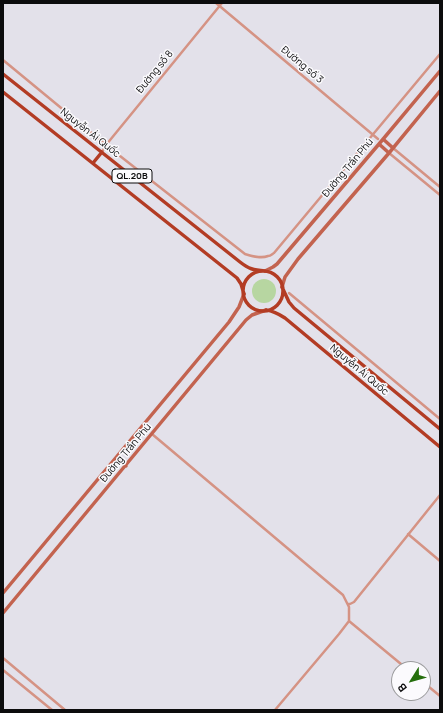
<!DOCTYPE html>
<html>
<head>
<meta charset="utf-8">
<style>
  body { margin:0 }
  #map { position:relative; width:443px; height:713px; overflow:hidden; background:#eeedf0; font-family:Manrope,sans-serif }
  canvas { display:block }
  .frame { position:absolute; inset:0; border:4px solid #0c0c0d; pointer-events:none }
  .north { position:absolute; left:391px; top:661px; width:40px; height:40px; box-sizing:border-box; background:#fbfafd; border:1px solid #9b9b9d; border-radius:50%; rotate:233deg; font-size:11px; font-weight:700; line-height:16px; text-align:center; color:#0c0c0d }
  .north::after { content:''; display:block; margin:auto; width:14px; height:18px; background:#256e0d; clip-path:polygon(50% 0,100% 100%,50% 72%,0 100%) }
</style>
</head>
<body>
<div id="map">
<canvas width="443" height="713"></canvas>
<div class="frame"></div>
<div class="north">B</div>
</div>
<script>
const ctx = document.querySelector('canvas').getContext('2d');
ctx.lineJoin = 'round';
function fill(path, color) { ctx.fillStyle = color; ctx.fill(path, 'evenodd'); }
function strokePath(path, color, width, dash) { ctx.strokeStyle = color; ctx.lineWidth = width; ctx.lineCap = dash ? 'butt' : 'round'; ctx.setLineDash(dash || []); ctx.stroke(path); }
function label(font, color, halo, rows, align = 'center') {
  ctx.font = font + ' Manrope,sans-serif'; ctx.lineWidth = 3; ctx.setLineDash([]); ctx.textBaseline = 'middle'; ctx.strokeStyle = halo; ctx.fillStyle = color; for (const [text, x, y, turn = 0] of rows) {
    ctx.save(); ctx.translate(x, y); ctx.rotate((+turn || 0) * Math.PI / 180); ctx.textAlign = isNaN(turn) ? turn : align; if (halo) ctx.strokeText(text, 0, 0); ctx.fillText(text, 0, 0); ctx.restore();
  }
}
fill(new Path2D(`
  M3,3H440V710H3ZM399,669H423V693H399Z`), '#e3e1ea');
fill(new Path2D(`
  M252 291a12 12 0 1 1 24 0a12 12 0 1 1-24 0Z`), '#b7d6a1');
strokePath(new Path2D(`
  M216,3L378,139
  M3,60L106,145L245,254C252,256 261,259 268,256C271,256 272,254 274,253L440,54
  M393,148L440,187
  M102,152L106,145L222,3
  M389,153L440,195
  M289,293L440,419
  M152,434L343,595L349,607V621L339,634L275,710
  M408,534L440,561
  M348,604H350L354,602L440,495
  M349,621L407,669
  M3,658L65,710
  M3,670L52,710
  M423,682L440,696`), '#d59384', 2.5);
strokePath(new Path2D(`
  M383,139L393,148
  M379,144L389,153
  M265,271L273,267L277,264L379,144L440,71
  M282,287L285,277L298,259L389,153L440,91
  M116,458L126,466
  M3,593L229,322L239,307L244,294
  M3,613L246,320L252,315L266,310`), '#c3634f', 3.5);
strokePath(new Path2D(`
  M3,74L240,262C249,269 253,270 265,271
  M3,92L237,278L241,284L244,294
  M93,163L102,152
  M243 291a20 20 0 1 1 40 0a20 20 0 1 1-40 0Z
  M282,287L289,302L294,308L440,429
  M266,310C274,311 279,314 285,318L440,447`), '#b33c24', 3.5);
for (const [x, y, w] of [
  [132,176,40]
]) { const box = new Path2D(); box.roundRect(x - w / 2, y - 7, w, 14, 3); ctx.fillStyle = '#fbfafd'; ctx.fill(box); strokePath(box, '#0c0c0d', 1); }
label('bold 9px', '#0c0c0d', null, [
  ["QL.20B",132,176]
]);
label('10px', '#0c0c0d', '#fbfafd', [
  ["Đường số 3",302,65,40],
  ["Đường số 8",155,72,-51],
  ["Nguyễn Ái Quốc",90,133,38],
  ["Đường Trần Phú",348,168,-50],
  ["Nguyễn Ái Quốc",359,370,40],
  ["Đường Trần Phú",126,453,-50]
]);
</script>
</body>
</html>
